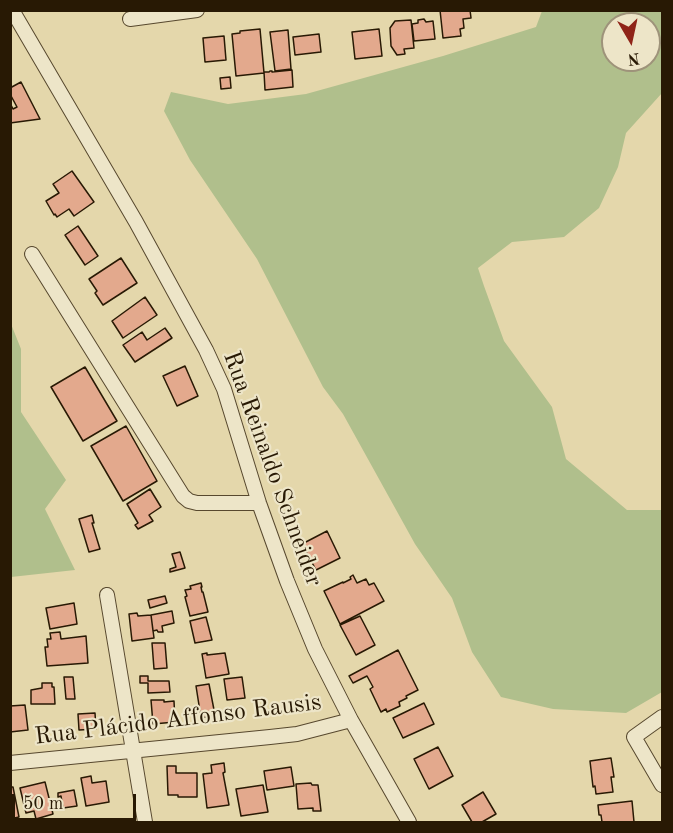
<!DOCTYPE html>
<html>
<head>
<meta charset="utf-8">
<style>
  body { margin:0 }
  #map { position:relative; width:673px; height:833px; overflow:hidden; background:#e4d7ab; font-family:"Old Standard TT",serif }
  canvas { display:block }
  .frame { position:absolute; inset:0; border:12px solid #281904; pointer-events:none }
  .north { position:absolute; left:601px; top:12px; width:60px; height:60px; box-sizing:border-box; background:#ede5c8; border:2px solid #9e937a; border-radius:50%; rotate:171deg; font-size:16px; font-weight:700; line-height:24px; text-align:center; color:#281904 }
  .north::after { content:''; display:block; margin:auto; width:21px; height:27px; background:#8f2418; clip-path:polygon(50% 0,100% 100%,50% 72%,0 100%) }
  .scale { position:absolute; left:12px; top:794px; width:124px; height:27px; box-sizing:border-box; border:3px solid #281904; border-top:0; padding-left:8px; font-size:18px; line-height:21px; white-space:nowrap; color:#281904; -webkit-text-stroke:4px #ede5c8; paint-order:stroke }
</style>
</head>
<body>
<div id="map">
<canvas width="673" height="833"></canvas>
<div class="frame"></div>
<div class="north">N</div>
<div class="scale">50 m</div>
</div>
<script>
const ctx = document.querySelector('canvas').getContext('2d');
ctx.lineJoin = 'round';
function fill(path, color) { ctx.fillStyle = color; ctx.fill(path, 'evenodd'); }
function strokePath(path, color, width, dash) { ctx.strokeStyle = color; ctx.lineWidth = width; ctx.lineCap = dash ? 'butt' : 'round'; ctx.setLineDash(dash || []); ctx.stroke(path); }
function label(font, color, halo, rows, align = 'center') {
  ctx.font = font + ' "Old Standard TT",serif'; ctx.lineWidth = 4.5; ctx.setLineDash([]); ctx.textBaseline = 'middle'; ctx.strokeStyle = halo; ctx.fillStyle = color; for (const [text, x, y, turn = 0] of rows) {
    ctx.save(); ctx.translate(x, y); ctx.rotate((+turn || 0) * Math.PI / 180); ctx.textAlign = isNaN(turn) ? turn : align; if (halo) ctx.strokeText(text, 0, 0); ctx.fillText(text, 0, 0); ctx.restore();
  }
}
fill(new Path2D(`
  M542,11H662V93L626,133L618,167L599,208L564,237L512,242L478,268L484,286L504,341L552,407L566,459L627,510H662V692L626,713L553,709L501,697L472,652L452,598L415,544L343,414L323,387L257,259L190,160L164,111L171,92L228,104L306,94L443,56L536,27ZM613,24H649V60H613Z
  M11,324L21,349V412L66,480L45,509L75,570L11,577Z`), '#b0bf8c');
const building = new Path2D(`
  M440,10H470L471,18L463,19L464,28L460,29L461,36L443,38Z
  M424,19L426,22L433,21L435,39L414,41L412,24L418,23V20Z
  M411,20L414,48L404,49L405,54L397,55L391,46L390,28L395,21Z
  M260,29L264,73L236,76L232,34L240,33V31Z
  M379,29L382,56L355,59L352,32Z
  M288,30L291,69L275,71L270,32Z
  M319,34L321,52L295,55L293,37Z
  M224,36L226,60L205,62L203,38Z
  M292,70L293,87L265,90L264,72H269L270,71H272V72Z
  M230,77L231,88L221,89L220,78Z
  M21,82L40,119L10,123V103L13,109L17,107L10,94V88Z
  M72,171L94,202L74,216L69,209L57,217L55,214L54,215L46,201L59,193L53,184Z
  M78,226L98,256L85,265L65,235Z
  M121,258L137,283L103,305L95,293L97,291L89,279Z
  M145,297L157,315L123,338L112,321Z
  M165,328L172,338L135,362L123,345L142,332L147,340Z
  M185,366L198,396L177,406L163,376Z
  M85,367L117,421L83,441L51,387Z
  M126,426L157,481L123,501L91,446Z
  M150,489L161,507L149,515L153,521L138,529L135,525L138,523L127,504Z
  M92,515L94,523H92L100,549L89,552L79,519Z
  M327,531L340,558L316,570L302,544Z
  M180,552L185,568L170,572V569L176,567L172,554Z
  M353,575L357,583L366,579L369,585L374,583L384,601L340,624L324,591L343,582V583L351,579L350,577Z
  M201,583L202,587H201L202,592H203L208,612L190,616L185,597L187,596L185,590L191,589L190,586Z
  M165,596L167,603L150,608L148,600Z
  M74,603L77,624L50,629L46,608Z
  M172,611L174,623L162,626L163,632H158L157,630L153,631L151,615Z
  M137,613L138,616L151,615L154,638L132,641L129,614Z
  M360,616L375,645L356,655L340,625Z
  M206,617L212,640L195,643L190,621Z
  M60,632L61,639L86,636L88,663L47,666L45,647H48L47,639H51L50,633Z
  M152,643H165L167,668L154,669Z
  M398,650L418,690L406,696L407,698L399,702L400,706L387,712L386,709L381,712L370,689L373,687L367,676L353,683L349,676Z
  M207,653V655L225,653L229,674L206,678L202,654Z
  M140,676H148V681H169L170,692L148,693V683H140Z
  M64,677H73L75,699H66Z
  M242,677L245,698L227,700L224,679Z
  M42,683H52V687H54L55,704H31V690L42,688Z
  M209,684L215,715L201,718L196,686Z
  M151,700H164V702L174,701L175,722L153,724Z
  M424,703L434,724L403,738L393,718Z
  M25,705L28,730L10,732V706Z
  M95,713L96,729L79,730L78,714Z
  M438,747L453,776L429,789L414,759Z
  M611,758L614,777H611L613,792L596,794L595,786L593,787L590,761Z
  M224,763L225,772L223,773L229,805L207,808L203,774L212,773L211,765Z
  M167,766H176V773H197V797H178V795H168Z
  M291,767L294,786L267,790L264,771Z
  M91,776L92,783L106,781L109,802L86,806L81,778Z
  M45,782L53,814L36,819L34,811L26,813L20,788Z
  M311,783L312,785H318L321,811H313V808L298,809L296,784Z
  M263,785L268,812L241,816L236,789Z
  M10,787H13L19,817L10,819Z
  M74,790L77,806L63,808L61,796L58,797V793Z
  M483,792L496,814L482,822H472L462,805Z
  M632,801L634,822H602L601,815H599L598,805Z`);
fill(building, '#e3a98d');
strokePath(building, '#281904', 1.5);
const street = new Path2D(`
  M12,10L136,222L206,350L224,389L259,503L287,581L315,649L351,720L409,822
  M130,19L197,10
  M32,254L183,496L189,501L197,503H259
  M107,595L145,822
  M662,717L634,737L662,785
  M10,763L270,737L297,734L351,720`);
strokePath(street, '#57482e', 16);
strokePath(street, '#ede5c8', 14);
label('24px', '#281904', '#ede5c8', [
  ["Rua Reinaldo Schneider",272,469,70],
  ["Rua Plácido Affonso Rausis",178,720,-7]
]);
</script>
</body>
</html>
